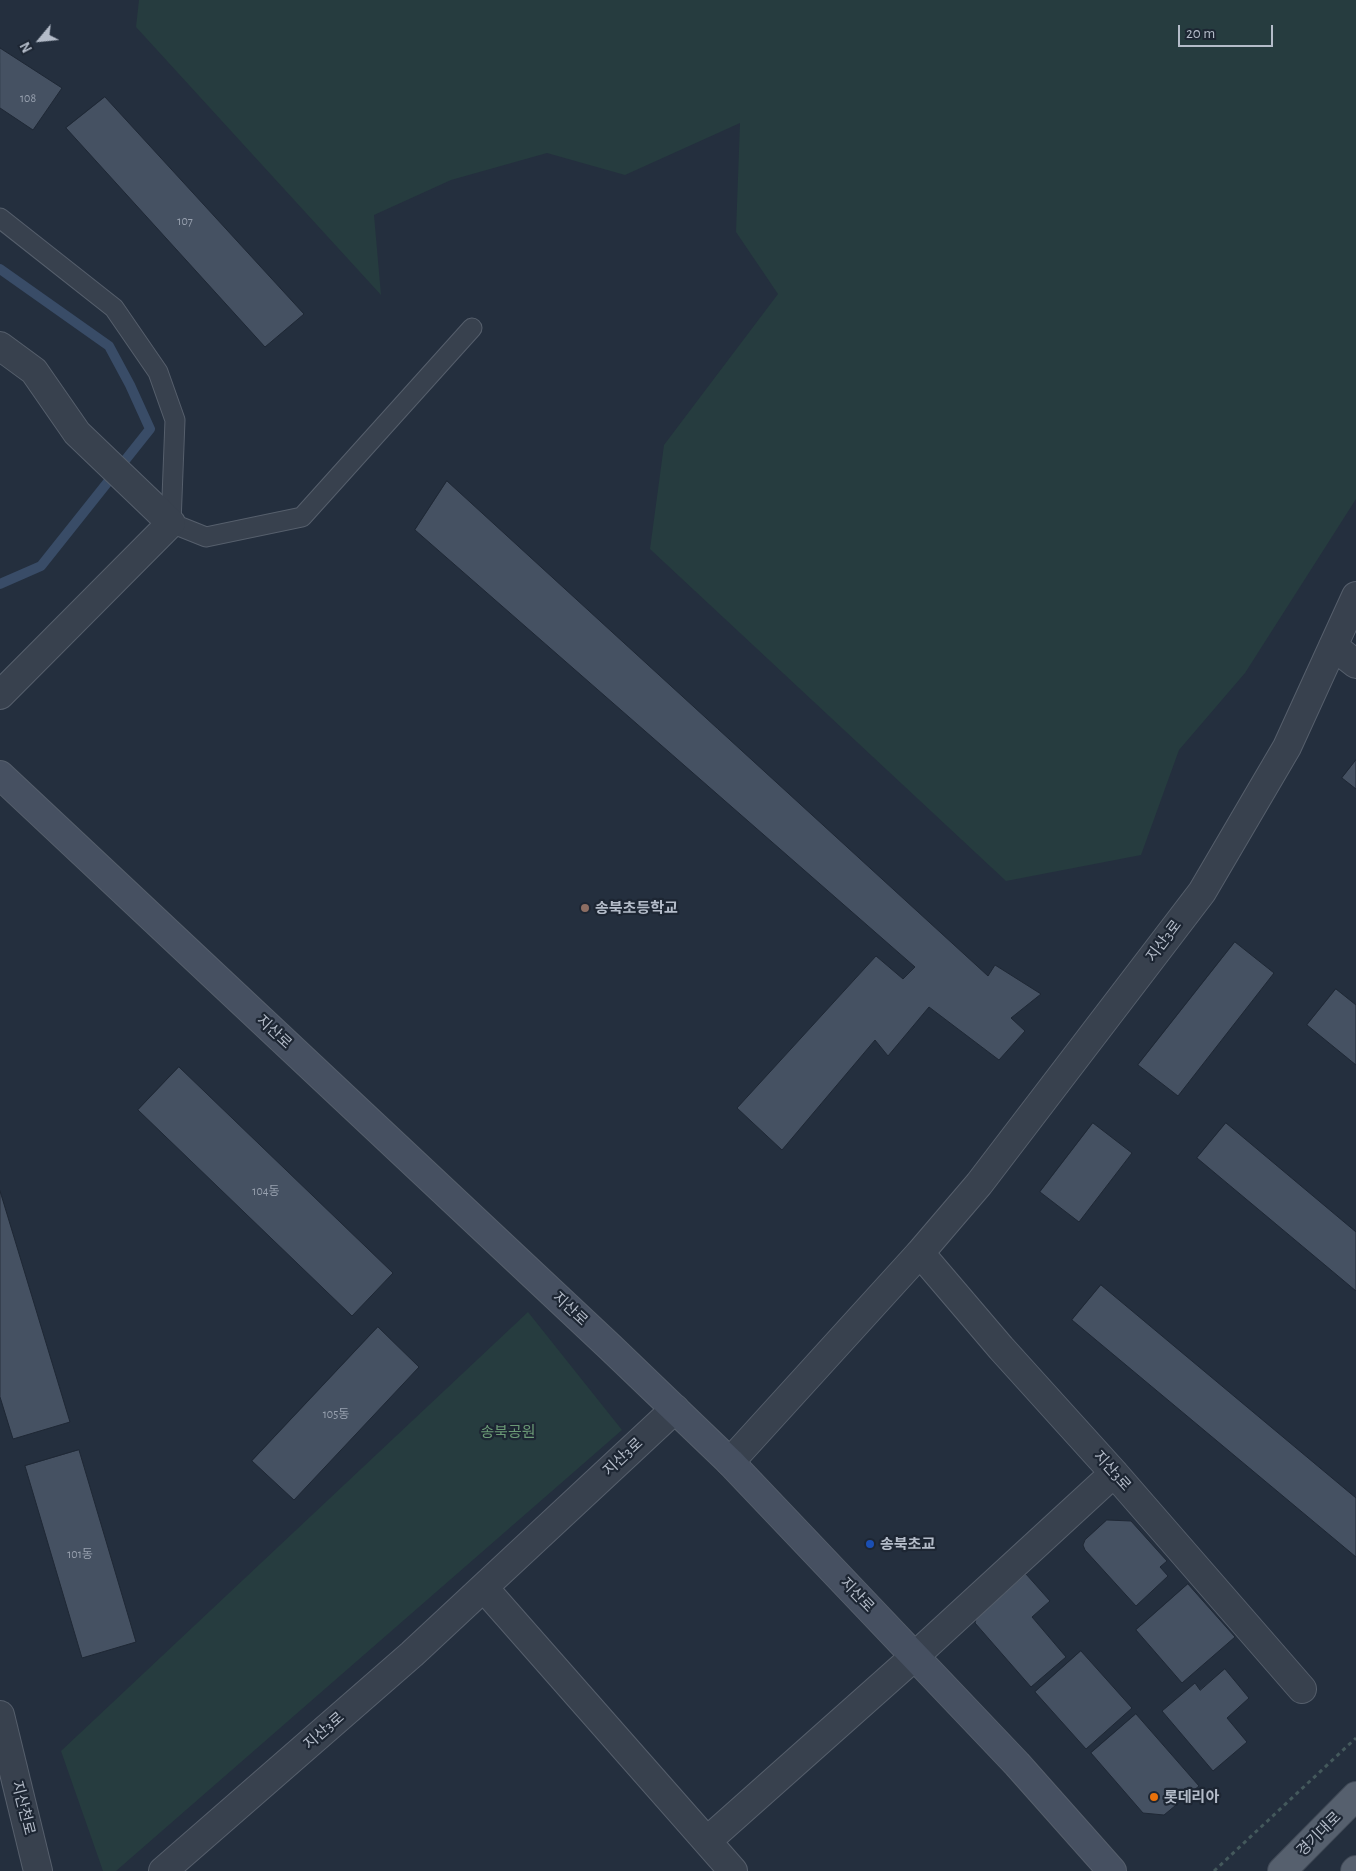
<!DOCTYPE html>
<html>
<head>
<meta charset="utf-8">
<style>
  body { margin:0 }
  #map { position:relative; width:1356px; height:1871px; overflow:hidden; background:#242f3e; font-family:"Alegreya Sans",sans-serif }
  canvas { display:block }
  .north { position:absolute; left:15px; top:15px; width:50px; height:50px; -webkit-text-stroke:4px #1d2633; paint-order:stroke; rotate:242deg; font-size:14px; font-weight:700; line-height:20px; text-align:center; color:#b4bcc9 }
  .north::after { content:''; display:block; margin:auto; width:18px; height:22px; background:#b4bcc9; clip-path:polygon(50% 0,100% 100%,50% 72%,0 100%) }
  .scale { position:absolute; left:1178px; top:25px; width:95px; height:22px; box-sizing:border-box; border:2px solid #b4bcc9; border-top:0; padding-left:6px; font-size:15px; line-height:18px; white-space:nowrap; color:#b4bcc9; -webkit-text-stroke:4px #1d2633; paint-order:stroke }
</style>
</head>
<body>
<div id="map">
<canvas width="1356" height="1871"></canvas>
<div class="north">N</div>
<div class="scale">20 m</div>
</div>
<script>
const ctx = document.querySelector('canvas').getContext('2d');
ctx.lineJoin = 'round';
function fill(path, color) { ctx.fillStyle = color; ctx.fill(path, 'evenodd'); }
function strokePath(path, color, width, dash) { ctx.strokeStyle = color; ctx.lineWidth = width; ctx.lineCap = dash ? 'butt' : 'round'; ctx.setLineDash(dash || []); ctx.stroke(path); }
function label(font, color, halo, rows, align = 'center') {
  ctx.font = font + ' "Alegreya Sans","Noto Sans KR",sans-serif'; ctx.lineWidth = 4.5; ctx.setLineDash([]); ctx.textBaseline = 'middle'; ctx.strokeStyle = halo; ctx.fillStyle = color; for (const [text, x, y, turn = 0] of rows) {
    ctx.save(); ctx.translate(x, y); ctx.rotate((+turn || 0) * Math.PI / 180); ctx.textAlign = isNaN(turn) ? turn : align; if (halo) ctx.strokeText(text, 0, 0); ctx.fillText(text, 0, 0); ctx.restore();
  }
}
fill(new Path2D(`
  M139,0H1356V499L1245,673L1179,750L1141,855L1006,881L650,549L664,445L778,294L736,232L740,123L625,175L547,153L451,180L374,215L381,295L136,27Z
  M528,1312L622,1430L116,1871H103L61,1751Z`), '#263c3f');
strokePath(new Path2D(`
  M0,269L109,346L130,385L150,429L41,566L0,584`), '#394c67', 10);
const building = new Path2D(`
  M0,48L62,88L33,130L0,108Z
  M105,97L304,314L265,347L66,128Z
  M447,481L988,976L995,965L1041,994L1011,1018L1025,1031L999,1060L929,1007L888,1056L875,1040L782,1150L737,1108L876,956L903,979L915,967L415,530Z
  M1356,760V789L1342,778Z
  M1235,942L1274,973L1178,1096L1138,1065Z
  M1336,989L1356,1005V1065L1307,1025Z
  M179,1067L393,1273L352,1316L138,1110Z
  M1093,1123L1132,1153L1079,1222L1040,1192Z
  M1226,1123L1356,1232V1291L1197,1158Z
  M0,1191L70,1422L13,1439L0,1397Z
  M1101,1285L1356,1498V1557L1072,1320Z
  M378,1327L419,1367L294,1500L252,1461Z
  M79,1450L136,1642L82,1658L25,1466Z
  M1107,1520L1131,1521L1167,1561L1160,1567L1168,1576L1136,1606L1085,1550L1083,1545L1085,1540Z
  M1026,1574L1050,1601L1032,1617L1066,1657L1031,1687L975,1623L976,1619Z
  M1188,1584L1235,1637L1182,1683L1136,1630Z
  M1081,1651L1132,1708L1086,1749L1035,1692Z
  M1225,1669L1249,1698L1227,1718L1247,1742L1213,1771L1162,1711L1195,1683L1200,1690Z
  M1136,1714L1199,1786L1164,1815L1143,1813L1091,1753Z`);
fill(building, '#455162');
strokePath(building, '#1f2835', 1);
const service = new Path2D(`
  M0,218L114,308L158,372L175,420L171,523L206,537L302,517L472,328`);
const minor = new Path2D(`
  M0,346L34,371L77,433L171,523L0,695
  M1333,646L1356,664
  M920,1253L1001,1348L1114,1473L1302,1689
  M730,1462L920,1253L979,1184L1202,892L1287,747L1356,596
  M484,1588L733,1871
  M707,1841L915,1656L1114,1473
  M163,1871L412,1654L675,1409`);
const tertiary = new Path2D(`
  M0,1715L38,1871`);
const secondary = new Path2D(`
  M0,775L610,1347L730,1462L1017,1764L1112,1871`);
const primary = new Path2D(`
  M1282,1871L1356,1796
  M1355,1871L1356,1870`);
strokePath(service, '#565f6c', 21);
strokePath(minor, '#565f6c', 30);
strokePath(tertiary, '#565f6c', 30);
strokePath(secondary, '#565f6c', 30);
strokePath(primary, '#414a57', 30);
strokePath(new Path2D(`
  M1214,1871L1356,1738`), '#44595c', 3, [4, 4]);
strokePath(service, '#38414e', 19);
strokePath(minor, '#38414e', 28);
strokePath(tertiary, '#38414e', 28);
strokePath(secondary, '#465061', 28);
strokePath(primary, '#56606e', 28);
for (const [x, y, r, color] of [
  [585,908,5,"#8d6e63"],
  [870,1544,5,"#1a4fb4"],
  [1154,1797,5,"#e8710a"]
]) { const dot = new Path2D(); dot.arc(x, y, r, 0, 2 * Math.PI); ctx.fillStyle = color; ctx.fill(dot); strokePath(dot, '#1d2633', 2); }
label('12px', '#98a1af', null, [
  ["108",28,98],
  ["107",185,221],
  ["104동",266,1191],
  ["105동",336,1414],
  ["101동",80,1554]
]);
label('bold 15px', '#b4bcc9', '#1d2633', [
  ["송북초등학교",595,908],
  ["송북초교",880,1544],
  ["롯데리아",1164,1797]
], 'left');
label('15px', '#b4bcc9', '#1d2633', [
  ["지산3로",1164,941,-53],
  ["지산로",274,1032,43],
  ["지산로",570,1309,43],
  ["지산3로",623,1457,-43],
  ["지산3로",1112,1471,48],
  ["지산로",857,1595,46],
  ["지산3로",324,1731,-41],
  ["지산천로",23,1808,76],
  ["경기대로",1319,1834,-45]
]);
label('15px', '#6b9a76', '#1d2633', [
  ["송북공원",508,1432]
]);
</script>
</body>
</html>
